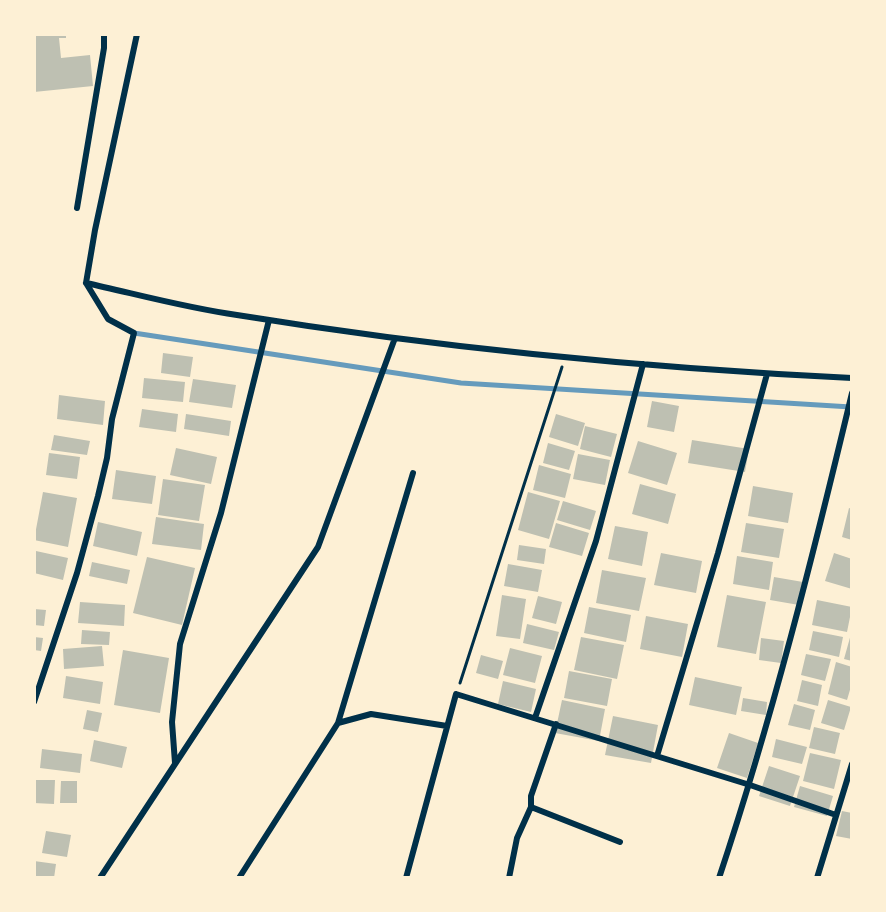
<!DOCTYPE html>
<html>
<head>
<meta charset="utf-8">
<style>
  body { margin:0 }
  #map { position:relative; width:886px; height:912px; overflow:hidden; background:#fdf0d5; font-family:"Noto Serif",serif }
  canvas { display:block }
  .frame { position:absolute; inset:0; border:36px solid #fdf0d5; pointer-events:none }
</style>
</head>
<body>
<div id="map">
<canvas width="886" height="912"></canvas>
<div class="frame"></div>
</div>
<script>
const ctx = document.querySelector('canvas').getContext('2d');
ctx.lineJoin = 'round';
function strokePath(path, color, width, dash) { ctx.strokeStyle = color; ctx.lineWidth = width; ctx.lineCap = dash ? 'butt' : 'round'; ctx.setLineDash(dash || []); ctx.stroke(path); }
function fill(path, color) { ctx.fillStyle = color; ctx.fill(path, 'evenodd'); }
strokePath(new Path2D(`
  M134,333L461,383L851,407`), '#669bbc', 5);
fill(new Path2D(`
  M34,34H66V38H59L61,58L90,55L93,86L34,92Z
  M163,353L193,357L190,377L161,373Z
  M144,378L185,382L183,402L142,398Z
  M193,379L236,385L232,408L189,402Z
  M59,395L105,401L103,425L57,419Z
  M652,401L679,406L674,432L647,427Z
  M142,409L178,414L176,432L139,427Z
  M186,414L231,421L229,436L184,429Z
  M556,414L585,423L578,446L549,437Z
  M585,426L617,434L611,457L580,449Z
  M54,435L90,441L87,455L51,450Z
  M692,440L749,449L745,472L688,463Z
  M638,441L677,453L667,485L628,473Z
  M548,443L575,451L569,470L543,463Z
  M176,448L217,457L211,484L170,475Z
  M49,453L80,457L77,479L46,475Z
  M578,454L610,460L605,485L573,479Z
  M539,465L571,474L565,498L533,490Z
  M116,470L156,476L152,504L112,499Z
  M163,479L205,485L199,521L158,515Z
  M640,484L676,494L668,524L632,514Z
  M753,486L793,493L788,523L748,516Z
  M43,492L77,498L68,547L34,540Z
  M528,492L560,501L549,539L518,530Z
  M563,501L596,511L590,530L557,520Z
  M849,508L852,509V540L842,537Z
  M156,517L204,524L201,550L152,544Z
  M98,522L142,532L137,556L93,546Z
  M556,523L589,533L582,556L549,547Z
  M746,523L784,529L779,558L741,552Z
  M615,526L648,532L642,566L608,559Z
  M519,545L546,549L544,564L517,560Z
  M36,551L68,558L63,580L34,573Z
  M661,553L702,561L696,593L654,585Z
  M834,553L852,559V589L825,581Z
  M737,556L773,562L769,590L733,584Z
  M147,557L195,568L182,625L133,613Z
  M92,562L130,570L127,584L89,576Z
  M508,564L542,570L538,592L504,586Z
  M602,570L646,578L639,611L596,603Z
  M774,577L803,582L799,605L770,600Z
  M502,595L526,599L520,639L496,636Z
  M727,595L766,602L756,654L717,647Z
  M538,596L562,602L556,624L532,618Z
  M817,600L852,607L847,632L812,625Z
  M80,602L125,605L124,626L78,623Z
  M589,607L631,615L626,642L584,633Z
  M34,609L46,610L44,626L34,625Z
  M646,616L688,624L682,657L640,649Z
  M527,624L559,632L554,650L523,643Z
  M82,630L110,632L109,645L81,644Z
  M813,631L843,637L839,657L809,650Z
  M851,634H852V661L844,659Z
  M34,637L43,638L41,651L34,650Z
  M581,637L624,645L617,679L574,670Z
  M761,638L784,641L781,663L759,660Z
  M102,646L104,666L64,669L63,649Z
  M510,648L542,656L535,683L503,675Z
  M123,650L169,658L160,713L114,705Z
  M806,654L831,659L825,681L801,675Z
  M481,655L503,661L498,679L476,673Z
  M836,662L852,667V683L847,700L828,694Z
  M569,671L612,679L607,706L564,698Z
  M66,676L103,682L100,704L63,698Z
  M695,677L742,687L736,715L689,705Z
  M802,680L822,685L818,706L797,701Z
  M503,681L536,689L531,712L498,704Z
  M743,698L767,702L766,715L741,711Z
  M562,700L605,709L599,741L555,733Z
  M828,700L851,707L844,730L821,723Z
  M794,704L815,710L810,730L788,725Z
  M87,710L102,713L98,732L83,729Z
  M613,716L658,725L651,763L605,755Z
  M814,727L840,733L835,754L809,748Z
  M729,733L758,743L747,778L717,768Z
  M776,739L807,747L802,764L772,757Z
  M94,740L127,747L122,768L90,761Z
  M42,749L82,754L80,773L40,768Z
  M810,753L841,760L834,789L803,781Z
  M769,766L800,776L790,806L759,796Z
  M34,780H55L54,804L34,803Z
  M61,781H77V803H60Z
  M800,786L833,796L827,816L794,807Z
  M842,811L852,813V839L836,836Z
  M46,831L71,835L67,857L42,853Z
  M34,861L56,864L54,878H34Z`), '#bec0b2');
strokePath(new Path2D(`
  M460,683L562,367`), '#003049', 3);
strokePath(new Path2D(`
  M137,34L95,230L86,283C136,294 186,308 237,315C440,348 646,368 852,378
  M77,208L104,48V34
  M34,702L77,573L98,496L107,458L112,419L134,333L108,319L86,283
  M535,718L596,541L643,364
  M338,723L413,473
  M657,756L718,553L767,374
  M175,763L172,722L180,644L221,513L269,320
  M531,807L620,842
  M100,878L318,547L395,338
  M239,878L338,723L371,714L447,726
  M406,878L456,694L750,785L836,815
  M509,878L517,838L531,807V796L556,724
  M719,878C772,719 813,556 852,393
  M817,878L852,764`), '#003049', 6);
</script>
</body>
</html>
